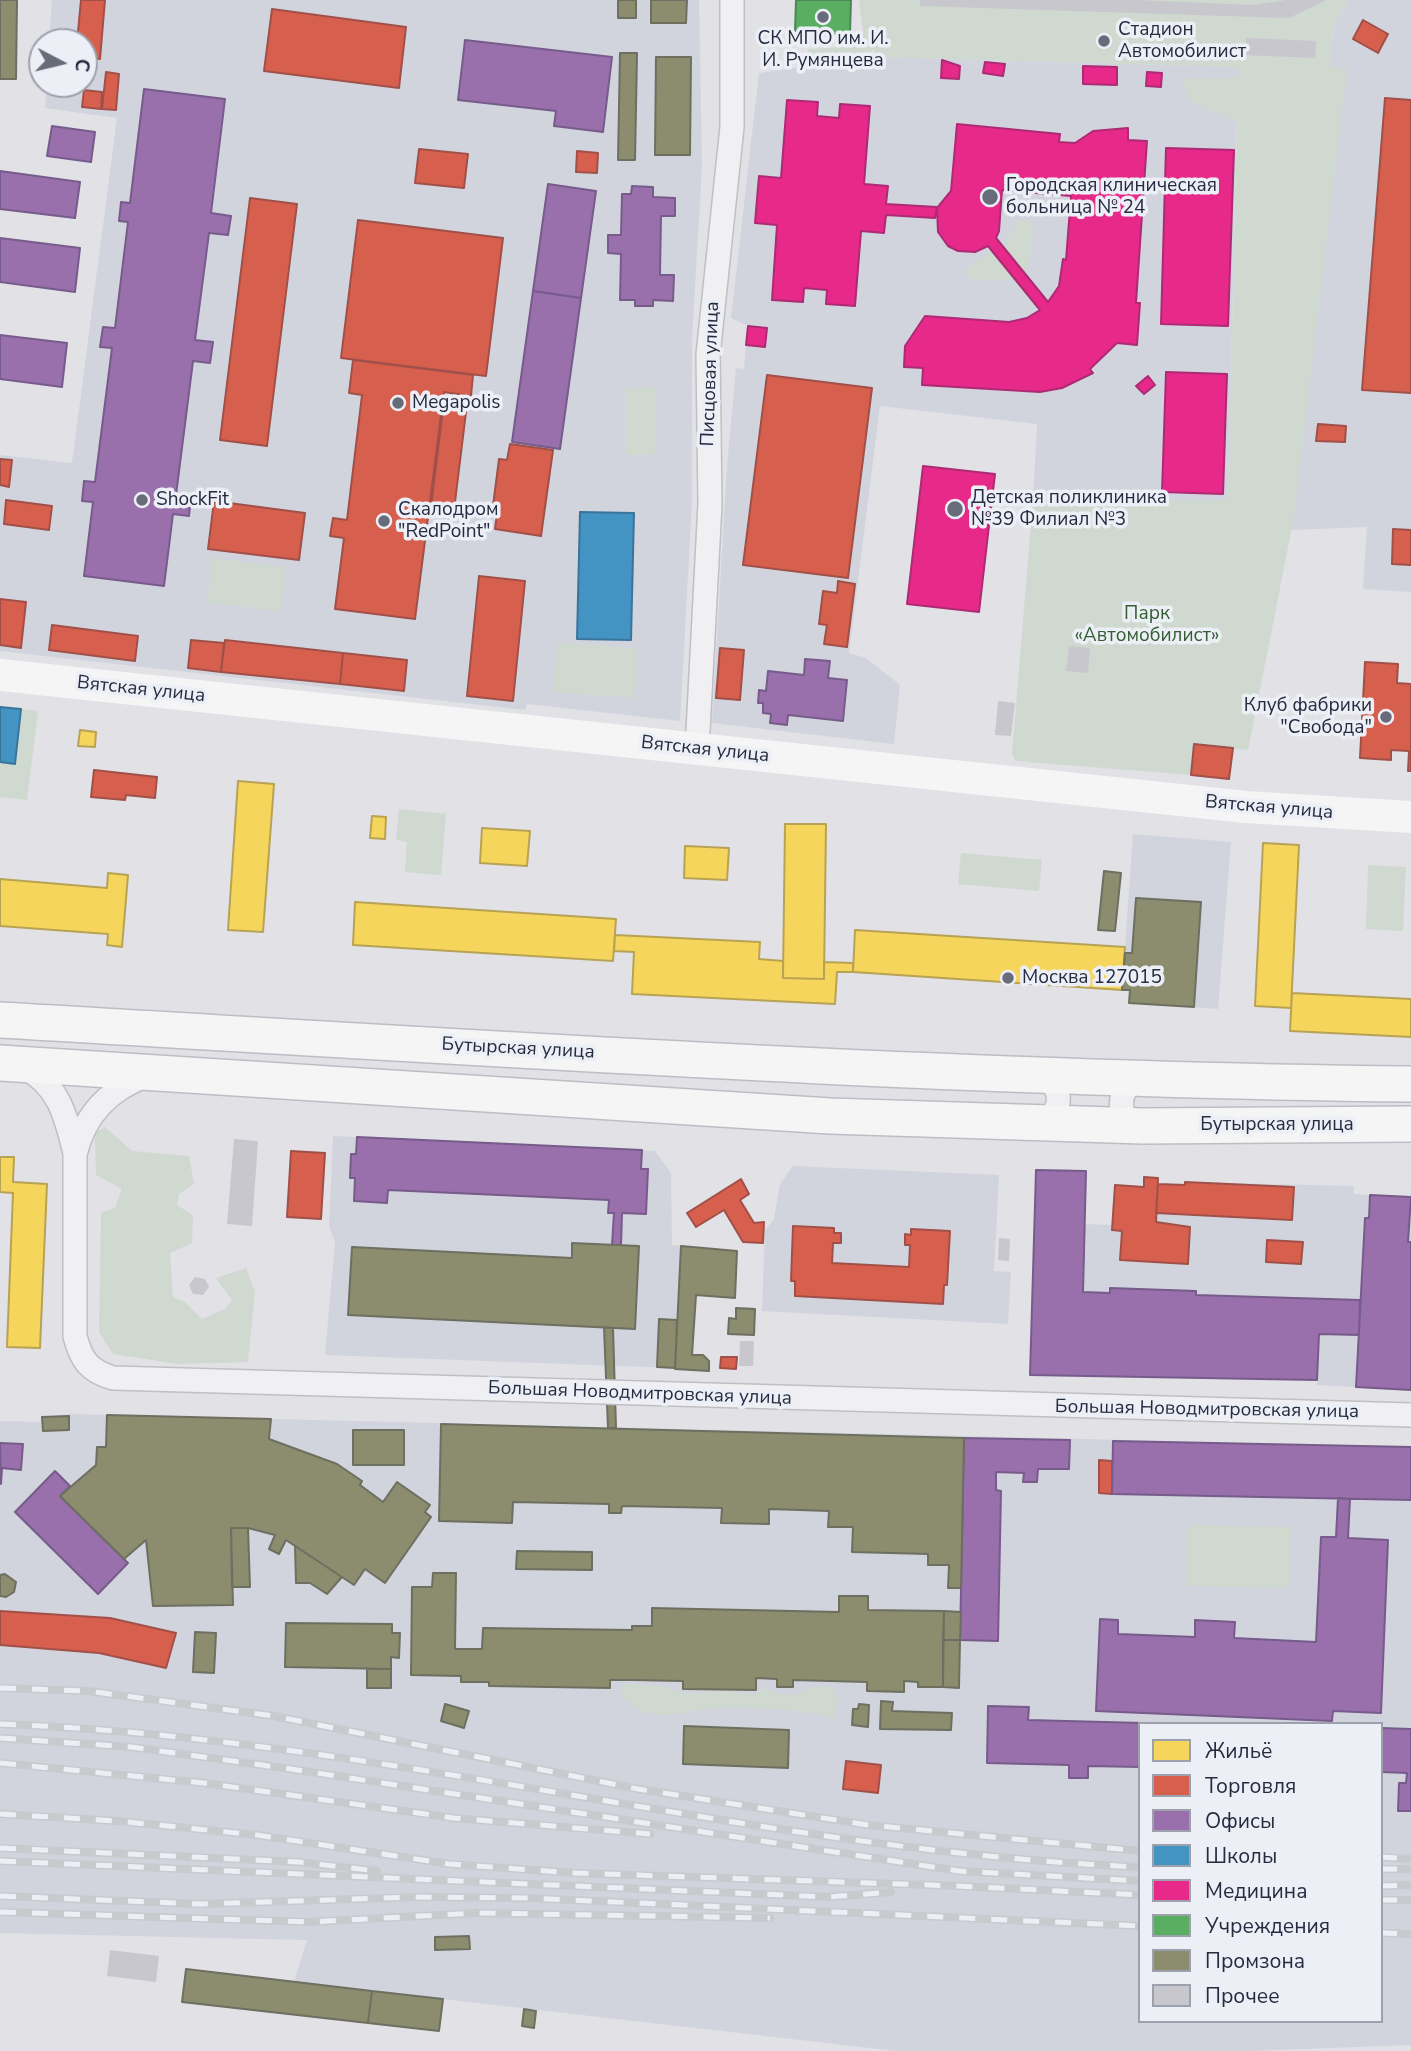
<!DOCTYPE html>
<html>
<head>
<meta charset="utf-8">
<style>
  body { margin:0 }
  #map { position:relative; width:1411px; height:2051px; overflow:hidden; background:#e1e1e6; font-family:"Nunito Sans",sans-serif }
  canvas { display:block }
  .legend { position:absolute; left:1138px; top:1722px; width:245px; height:301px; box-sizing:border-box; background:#edeff6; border:2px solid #9da1ad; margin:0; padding:9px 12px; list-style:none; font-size:21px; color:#262b40 }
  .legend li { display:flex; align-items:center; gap:14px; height:35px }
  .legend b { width:35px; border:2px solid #9da1ad }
  .north { position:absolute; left:28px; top:28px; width:70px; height:70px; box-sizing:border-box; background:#edeff6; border:2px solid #9da1ad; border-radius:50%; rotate:97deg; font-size:19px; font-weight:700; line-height:28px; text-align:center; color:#262b40 }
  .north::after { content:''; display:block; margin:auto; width:24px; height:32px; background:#676b7a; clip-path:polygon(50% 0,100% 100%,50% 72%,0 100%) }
</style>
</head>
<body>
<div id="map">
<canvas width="1411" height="2051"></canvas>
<ul class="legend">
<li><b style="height:19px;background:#f6d55c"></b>Жильё</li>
<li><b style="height:19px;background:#d6604d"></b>Торговля</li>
<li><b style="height:19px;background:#9970ab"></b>Офисы</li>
<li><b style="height:19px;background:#4393c3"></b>Школы</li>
<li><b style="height:19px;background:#e7298a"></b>Медицина</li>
<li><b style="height:19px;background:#5aae61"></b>Учреждения</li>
<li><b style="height:19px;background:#8c8c6e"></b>Промзона</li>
<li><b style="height:19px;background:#c7c7cd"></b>Прочее</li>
</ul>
<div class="north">С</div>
</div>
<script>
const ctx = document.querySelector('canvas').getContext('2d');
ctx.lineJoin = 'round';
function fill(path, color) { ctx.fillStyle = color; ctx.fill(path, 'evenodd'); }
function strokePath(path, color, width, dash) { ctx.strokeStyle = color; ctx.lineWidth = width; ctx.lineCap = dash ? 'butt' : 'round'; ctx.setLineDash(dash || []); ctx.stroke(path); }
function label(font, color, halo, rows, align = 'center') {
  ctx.font = font + ' "Nunito Sans",sans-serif'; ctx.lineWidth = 7; ctx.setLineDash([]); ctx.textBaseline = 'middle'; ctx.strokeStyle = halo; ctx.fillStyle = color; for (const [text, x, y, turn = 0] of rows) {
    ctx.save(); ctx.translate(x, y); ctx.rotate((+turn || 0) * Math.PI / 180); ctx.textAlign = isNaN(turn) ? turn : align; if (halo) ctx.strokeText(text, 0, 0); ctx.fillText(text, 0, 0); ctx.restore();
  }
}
fill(new Path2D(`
  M52,0H699L702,166L692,339V502L680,721L527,704L525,710L0,651V455L72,463L117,118L45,108L47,84H84V42H49Z
  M1348,0H1411V592L1363,589L1367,527L1291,530L1346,69H1330L1333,26Z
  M875,57L1238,67L1228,500H1033L1037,424L880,406L849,653L866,658L900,685L894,744L712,723L727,466L736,368L744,369L748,326L731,318L759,73Z
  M1133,834L1231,842L1218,1009L1129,1003L1130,991L1122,990Z
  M333,1136L655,1151L671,1173L672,1245L681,1246L675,1368L325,1355L335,1242L329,1226Z
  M793,1166L999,1175L994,1271L1011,1272L1008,1324L762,1311L765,1230L774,1219L780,1184Z
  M1036,1170L1086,1171L1085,1224L1113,1225L1115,1185L1143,1187L1144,1177L1158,1178V1184L1185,1185V1182L1354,1186V1194L1410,1197L1411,1189V1390L1317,1385V1380L1030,1375Z
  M69,1414L1411,1447V2045L1250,2051H896L294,1982L307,1940L0,1933V1645L99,1653L165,1668L176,1633L110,1618L0,1611V1421L42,1422V1417ZM1140,1724H1381V2021H1140Z`), '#d2d4dd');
fill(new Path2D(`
  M859,0H1348L1333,26L1330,68L1347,69L1294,517L1248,750L1194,744L1191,775L1016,761L1012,754L1033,500H1228L1237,122L1191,102L1182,84L1189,78H1238V67L875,57V50L830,66L811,67L806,59L808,49C829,48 849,50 863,32Z
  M1025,219L1033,226C1030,260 1034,282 992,280C983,280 973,281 965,277L967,268L1005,242L1018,222Z
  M625,387L656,388L655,455H625Z
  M212,558L286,567L281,611L207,603Z
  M557,643L638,648L634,698L553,692Z
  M0,707L38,711L27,800L0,797Z
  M399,809L446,814L441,875L405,872L407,842L396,840Z
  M961,853L1042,860L1039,891L958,884Z
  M1368,865L1406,867L1403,931L1366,929Z
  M105,1127L132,1151L189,1156L194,1184L179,1194L177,1205L193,1215L192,1243L170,1253L173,1297L185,1302L202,1319L225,1309L232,1300L216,1278L246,1268L255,1292L248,1362L178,1364L113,1354L99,1332L101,1213L115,1208L122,1189L96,1175L95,1133Z
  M1188,1525L1291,1527L1290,1588L1187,1586Z
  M626,1684L664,1686L681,1693L738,1691L756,1695L763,1688C771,1690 784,1696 791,1695C809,1691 815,1680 835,1690L839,1699L834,1718C803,1709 731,1705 698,1710C686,1712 674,1716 661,1715C644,1713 628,1708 621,1692Z`), '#cfd9d0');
const homes = new Path2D(`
  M80,730L96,732L95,747L78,746Z
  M238,781L274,784L263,932L228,930Z
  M372,816L386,817L385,839L370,838Z
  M785,824H826L824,979L783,978Z
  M482,828L530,831L527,866L480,863Z
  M1263,843L1299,845L1291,1008L1255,1006Z
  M685,846L729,848L727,880L684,878Z
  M108,873L128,875L122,947L107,945L108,934L0,926V879L107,888Z
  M355,902L616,919L613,961L353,945Z
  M855,930L1125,947L1122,990L853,972Z
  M615,935L760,942L759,959L783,961V978L824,979V962L853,963V972H837L835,1004L632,994L634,952L614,951Z
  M1292,993L1411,999V1037L1290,1031Z
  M0,1157H14L13,1182L47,1184L40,1348L7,1347L13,1193L0,1192Z`);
fill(homes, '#f6d55c');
strokePath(homes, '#b8a254', 2);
const shops = new Path2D(`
  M81,0H105L100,59L84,57V42H77Z
  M272,9L406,27L399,88L264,71Z
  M1363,20L1388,34L1378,53L1353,39Z
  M106,72L119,74L116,110L102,109Z
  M84,90L102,92L101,109L82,107Z
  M1385,98L1411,100V393L1362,390Z
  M419,149L468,154L464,188L415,183Z
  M577,151L598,153L597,173L576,172Z
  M250,198L297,204L267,446L220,440Z
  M358,220L503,238L486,376L341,358Z
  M353,360L473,375L471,396L444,392L415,619L335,609L344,538L330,536L333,518L347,520L362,395L349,393Z
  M767,375L872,388L848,578L743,565Z
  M444,401L467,404L454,510L431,507Z
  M1318,424L1346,426L1345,442L1316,441Z
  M510,444L553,450L541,536L495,529L497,514H492L499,459L507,460Z
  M0,459L12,460L9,487L0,485Z
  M6,500L52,506L49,530L4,524Z
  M214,501L305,513L299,560L208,549Z
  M1393,529L1411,530V565L1392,564Z
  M479,576L525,581L513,701L467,696Z
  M838,581L855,584L847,647L824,644L827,625L819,624L823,591L837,593Z
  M0,599L26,602L21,648L0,645Z
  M52,625L138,636L135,661L49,650Z
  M191,640L224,643L221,672L188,668Z
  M225,640L343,653L340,684L221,672Z
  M720,648L744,650L740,700L716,698Z
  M343,653L407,660L404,691L340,684Z
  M1365,662L1398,664L1397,683L1411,684V771H1408L1409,751L1391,750V760L1360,758Z
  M1194,744L1233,748L1229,779L1191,775Z
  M94,770L157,777L155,798L126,795L125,800L91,797Z
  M291,1151L325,1153L321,1219L287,1217Z
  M1144,1177L1158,1178L1156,1222L1190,1227L1188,1264L1120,1260L1122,1231L1112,1230L1115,1185L1144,1187Z
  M741,1179L749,1194L740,1200L754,1223L764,1222L763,1243L743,1242L724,1210L696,1227L687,1213Z
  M1185,1182L1294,1187L1292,1220L1156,1213L1158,1184L1185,1185Z
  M793,1226L834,1228V1233H841V1243H833L832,1263L909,1267L910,1245H905V1234L911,1235V1229L950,1231L947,1285H944L943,1304L795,1296V1281H791Z
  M1267,1240L1303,1242L1301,1264L1266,1262Z
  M721,1357H737L736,1369L720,1368Z
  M1099,1460L1112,1461V1494L1099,1493Z
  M0,1611L110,1618L176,1633L166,1668L99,1653L0,1645Z
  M846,1761L881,1765L878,1793L843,1789Z`);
fill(shops, '#d6604d');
strokePath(shops, '#a15049', 2);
const offices = new Path2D(`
  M465,40L612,57L603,132L554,126L556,111L458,100Z
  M144,89L225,99L211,213L231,216L228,235L209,233L195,340L213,342L210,363L193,361L176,495L191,497L189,516L173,514L164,586L84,576L93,502L82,501L84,481L95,482L112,348L100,347L103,327L115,328L128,222L119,221L121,202L130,203Z
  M52,126L95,132L91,162L47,156Z
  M0,171L80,182L75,218L0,209Z
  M548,184L596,191L581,298L533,291Z
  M632,186L653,187V197L675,198V216H661L660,275H674L673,301L653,300V306H635V300H620L621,254L608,253V235H621L622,194H631Z
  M0,238L80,248L75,292L0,282Z
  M533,291L581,298L560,449L512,442Z
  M0,335L67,343L62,387L0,379Z
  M805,659L830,661L828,678L847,680L843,721L788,715L787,725L770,723L771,714L763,713V703H758L759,690L766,691L768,671L804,675Z
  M357,1137L642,1150L641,1169H648L646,1214L622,1213L621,1246L612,1245L614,1213H608L609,1200L388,1190L387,1203L354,1201L355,1178H350L351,1154H356Z
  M1036,1170L1086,1171L1083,1292L1110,1293V1288L1196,1291V1295L1360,1300L1359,1335L1319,1334L1317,1380L1030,1375Z
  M1370,1195L1411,1197L1408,1242H1411V1390L1356,1387L1365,1218H1369Z
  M964,1438L1070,1440L1069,1469H1038L1037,1482H1023L1024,1473L996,1472V1490L1001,1491L998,1641L960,1640Z
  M1113,1441L1411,1447V1500L1112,1494Z
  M0,1443L23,1444L21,1470L2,1468L1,1484Z
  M55,1471L70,1486L60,1496L128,1563L98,1594L15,1512Z
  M1338,1498L1350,1499L1348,1538L1388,1540L1381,1713L1333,1711L1332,1721L1096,1711L1100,1619L1118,1620V1634L1195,1637V1620L1235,1622L1234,1638L1316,1642L1321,1537H1336Z
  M988,1706L1029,1707L1028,1720L1181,1724H1140V1767L1088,1766V1778H1069V1765L987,1763Z
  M1381,1728L1411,1729V1811H1398L1399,1783H1406L1407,1773L1381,1772Z`);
fill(offices, '#9970ab');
strokePath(offices, '#765b8b', 2);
const schools = new Path2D(`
  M580,512L634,513L631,640L577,639Z
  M0,707L21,709L15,764L0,762Z`);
fill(schools, '#4393c3');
strokePath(schools, '#3a749c', 2);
const health = new Path2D(`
  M942,60L960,66L959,79L941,78Z
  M985,62L1005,64L1003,76L983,73Z
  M1083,66L1117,67V85L1083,84Z
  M1147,72L1162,73L1161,87L1146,86Z
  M787,100L818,102L817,116L839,118L840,104L870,106L864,184L888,186L886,204L937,207L935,218L886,215L884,233L861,231L855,306L826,304L827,290L804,288L803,302L772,300L777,225L755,223L757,199L759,176L781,178Z
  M957,124L1060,134L1059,142L1075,143L1093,131L1128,128V140L1147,141L1136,303H1140L1137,345L1117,343L1090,369L1093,373L1062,388L1040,392L922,385L923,368L904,367L905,346L925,316L1009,322L1027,318L1040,310L988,246L975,252L958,251L948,246L938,232L937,208L951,191ZM1002,190L1071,196L1066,260L1063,259L1059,286L1048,302L996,238L999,231Z
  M1166,148L1234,150L1228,326L1161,324Z
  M748,326L767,328L765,347L746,345Z
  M1166,372L1227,374L1223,494L1162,492Z
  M1148,376L1155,385L1144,394L1136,386Z
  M923,466L995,474L979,612L907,604Z`);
fill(health, '#e7298a');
strokePath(health, '#ad2a74', 2);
const public = new Path2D(`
  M796,0H851L850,34L795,33Z`);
fill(public, '#5aae61');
strokePath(public, '#4a8757', 2);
const industry = new Path2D(`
  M0,0H17L16,79H0Z
  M618,0H636V18H618Z
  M651,0H687L686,23H651Z
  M620,53H637L635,160H618Z
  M656,57H691L690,155H655Z
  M1104,871L1121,873L1115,931L1098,930Z
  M1136,898L1201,902L1194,1007L1129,1003L1130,990H1122L1125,953H1132Z
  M572,1243L639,1246L635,1329L348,1315L352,1247L572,1258Z
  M681,1246L737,1251L735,1298L696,1295L692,1355H703L709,1361V1371L675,1369Z
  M736,1308L755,1309L754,1335L728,1334L729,1318L736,1319Z
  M659,1319L677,1320L675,1368L657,1367Z
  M604,1327L613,1328L616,1428H608Z
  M107,1415L271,1419L269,1439L337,1464L362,1481L360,1485L383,1502L397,1482L430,1505L425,1512L431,1517L385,1583L365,1569L354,1585L286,1540L279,1554L269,1549L275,1535L248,1528H231L233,1605L153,1606L146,1540L124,1559L60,1496L96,1465L97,1447H106Z
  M69,1416V1430L43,1431L42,1417Z
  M441,1424L964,1438L961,1588H948L949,1565H928V1554L852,1552L853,1527H828L829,1511L769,1509V1524L721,1523L722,1508L622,1506L621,1513H609V1504L513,1502L512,1523L439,1521Z
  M353,1430H404V1465H353Z
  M231,1528H248L250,1587H232Z
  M295,1546L342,1577L327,1594L310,1583H296Z
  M517,1551L592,1552V1570L516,1569Z
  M433,1573H456L455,1649H482L483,1628L632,1630V1626H652V1608L839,1612V1596H868V1610L944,1611L943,1687H918V1682L904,1681V1692L867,1691V1682L793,1680V1687H777V1679L756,1678V1690L683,1689V1681L632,1680H610V1688L489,1686V1682H461V1676L411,1675L412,1587H432Z
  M5,1574L16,1582L14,1592L6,1597L0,1596V1575Z
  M944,1611L961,1612L960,1640H943Z
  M286,1623L392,1624V1633H400L399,1658L391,1657V1669L285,1667Z
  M195,1632L216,1633L214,1673L193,1672Z
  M943,1640H960L959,1688L943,1687Z
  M367,1669H391V1688H367Z
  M881,1701L893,1702L892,1711L952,1713L951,1730L880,1729Z
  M445,1704L469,1711L464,1728L441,1721Z
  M859,1704L869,1705L868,1727L852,1725L853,1709H858Z
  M684,1726L789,1730L788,1768L683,1764Z
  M469,1936L470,1949L435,1950V1937Z
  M186,1969L372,1991L368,2023L182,2002Z
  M372,1991L443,1999L439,2031L368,2023Z
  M524,2009L536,2011L534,2028L522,2026Z`);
fill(industry, '#8c8c6e');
strokePath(industry, '#6d6f60', 2);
fill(new Path2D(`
  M920,0H1138L1253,5L1286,0H1326L1289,18L920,6Z
  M1246,38L1316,41L1315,58L1245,55Z
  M1069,646L1090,648L1088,673L1066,671Z
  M998,701L1015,703L1011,736L995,735Z
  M234,1139L258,1141L252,1226L227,1224Z
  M999,1238L1010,1239L1009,1261L998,1260Z
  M195,1277L205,1279L209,1287L203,1295L193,1294L189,1285Z
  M740,1341H754L753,1366H739Z
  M110,1950L159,1956L156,1982L107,1976Z`), '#c7c7cd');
const street = new Path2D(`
  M697,750L710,504L708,355L732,127V0
  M23,1067C59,1084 66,1117 75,1153
  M148,1075C109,1089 85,1114 75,1154V1336C81,1360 89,1371 113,1378L1411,1415
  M1035,1123L1050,1118C1065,1102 1059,1080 1037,1075
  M1143,1126L1134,1124L1123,1114C1118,1095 1126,1082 1145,1079`);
const primary = new Path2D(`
  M0,1020C470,1047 940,1079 1411,1084
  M0,1063L830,1116L1143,1126L1411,1124`);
strokePath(street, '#bfbfc4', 26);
strokePath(primary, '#bcbec4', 38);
strokePath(street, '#f0f0f3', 23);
strokePath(new Path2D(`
  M0,675L1246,807L1411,817`), '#f5f5f6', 32);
strokePath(primary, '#f5f5f6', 35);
const rail = new Path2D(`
  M0,1688L88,1691L274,1716L638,1789L868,1825L1140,1851
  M0,1724C384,1738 756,1851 1140,1867
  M0,1738L131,1747L291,1769L959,1871L1140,1881
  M0,1763L204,1783L454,1818L650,1834
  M0,1814L117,1821L257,1835L449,1864L575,1873L958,1886L1140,1895
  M0,1848L299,1862L377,1871
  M1381,1857L1411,1859
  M0,1861L828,1897L891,1892
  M1381,1869H1411
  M1381,1886L1411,1885
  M0,1896L201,1904L417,1897L528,1898L1140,1926
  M1381,1900H1411
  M0,1912L310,1922L477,1913L770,1918
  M1381,1933L1411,1934`);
strokePath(rail, '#c9cace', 8);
strokePath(rail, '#edeff6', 5, [16]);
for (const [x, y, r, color] of [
  [823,17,7,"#676b7a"],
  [1104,41,7,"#676b7a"],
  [990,197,9,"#676b7a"],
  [398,403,7,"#676b7a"],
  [142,500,7,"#676b7a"],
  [955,509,9,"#676b7a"],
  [384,521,7,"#676b7a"],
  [1386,717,7,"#676b7a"],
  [1008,978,7,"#676b7a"]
]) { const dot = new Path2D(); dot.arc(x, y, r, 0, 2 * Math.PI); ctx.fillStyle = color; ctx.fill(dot); strokePath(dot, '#edeff6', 2.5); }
label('19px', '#262b40', '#edeff6', [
  ["Стадион",1118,30],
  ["Автомобилист",1118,52],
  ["СК МПО им. И.",823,39,"center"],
  ["И. Румянцева",823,61,"center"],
  ["Городская клиническая",1006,186],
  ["больница № 24",1006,208],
  ["Megapolis",412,403],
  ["Детская поликлиника",971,498],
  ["№39 Филиал №3",971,520],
  ["ShockFit",156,500],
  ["Скалодром",398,510],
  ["\"RedPoint\"",398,532],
  ["Клуб фабрики",1372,706,"right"],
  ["\"Свобода\"",1372,728,"right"],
  ["Москва 127015",1022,978]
], 'left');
label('19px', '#262b40', '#edeff6', [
  ["Писцовая улица",711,374,-88],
  ["Вятская улица",141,690,6],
  ["Вятская улица",705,750,6],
  ["Вятская улица",1269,808,5],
  ["Бутырская улица",518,1049,3],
  ["Бутырская улица",1277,1125],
  ["Большая Новодмитровская улица",640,1394,2],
  ["Большая Новодмитровская улица",1207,1410,1]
]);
label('19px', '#335d32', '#edeff6', [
  ["Парк",1147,614],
  ["«Автомобилист»",1147,636]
]);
</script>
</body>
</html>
